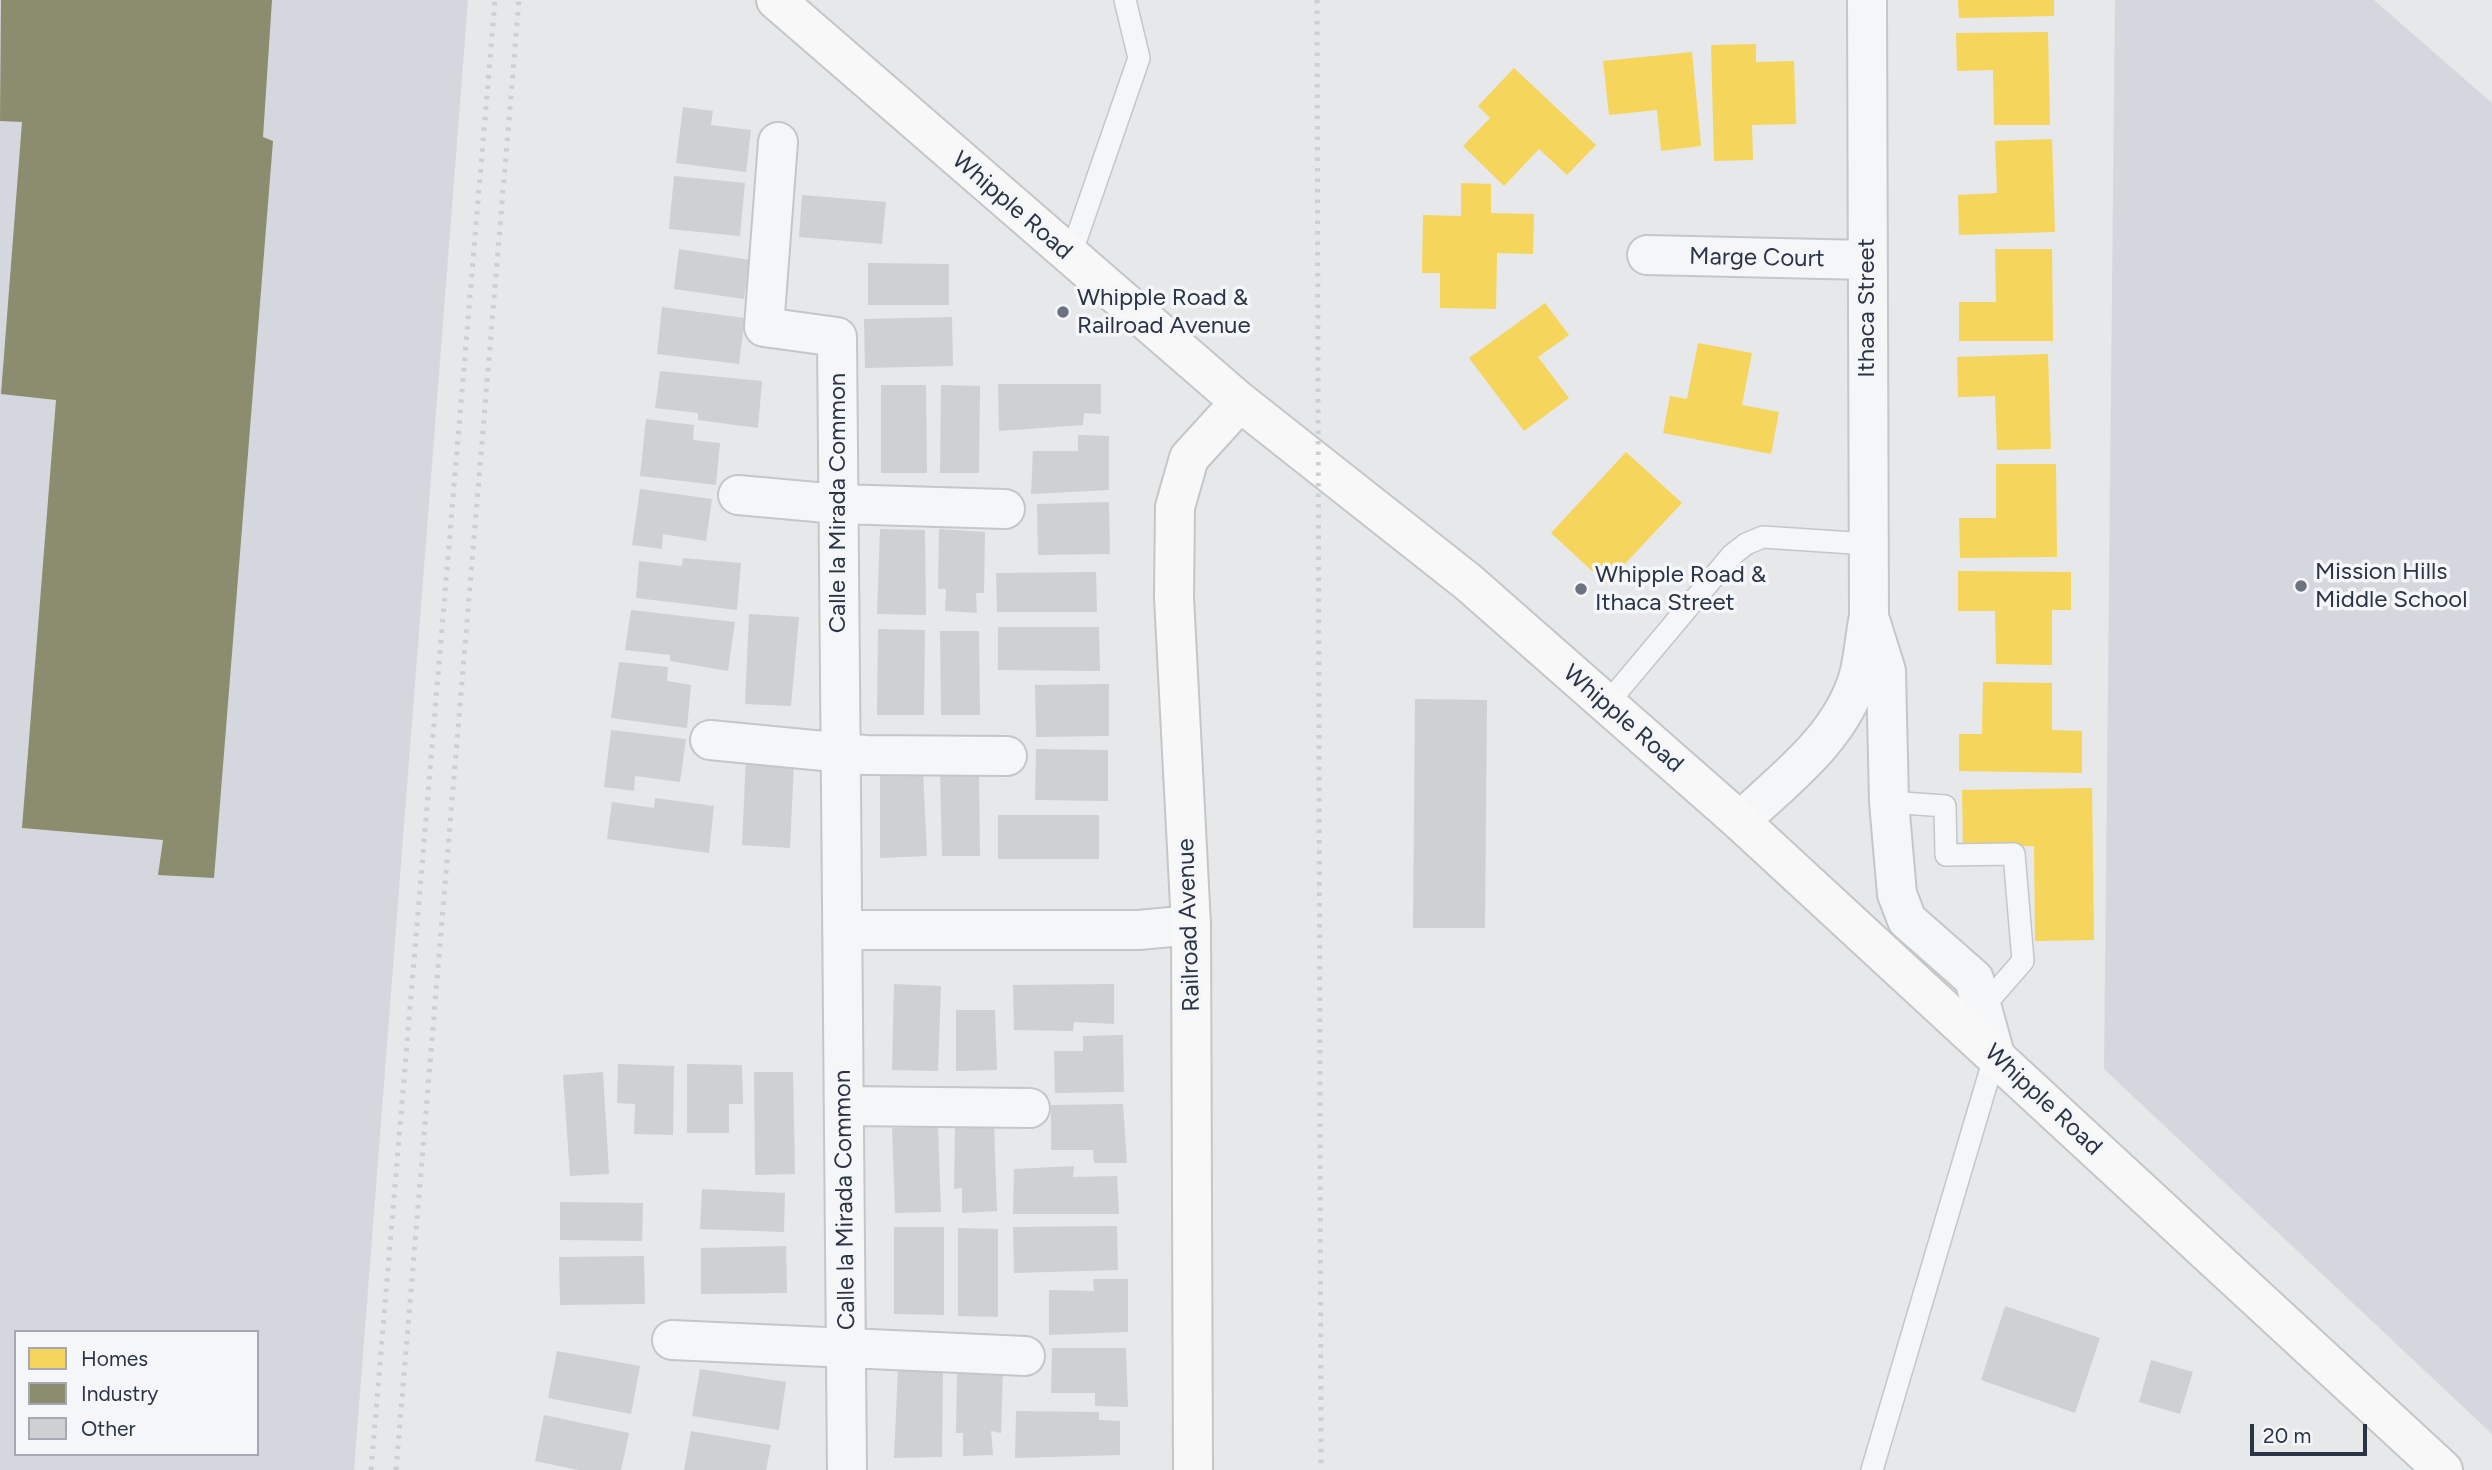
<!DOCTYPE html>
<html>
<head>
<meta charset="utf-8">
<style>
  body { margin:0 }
  #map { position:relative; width:2492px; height:1470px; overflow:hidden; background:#e6e8ea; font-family:Figtree,sans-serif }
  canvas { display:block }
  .legend { position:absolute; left:14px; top:1330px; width:245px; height:126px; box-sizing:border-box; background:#f4f6f9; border:2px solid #a4a8b1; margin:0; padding:9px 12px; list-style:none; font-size:21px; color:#2b3445 }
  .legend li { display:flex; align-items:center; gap:14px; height:35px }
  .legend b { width:35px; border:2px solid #a4a8b1 }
  .scale { position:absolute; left:2250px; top:1424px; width:117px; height:32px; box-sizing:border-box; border:4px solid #2b3445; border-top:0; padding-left:9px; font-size:21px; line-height:24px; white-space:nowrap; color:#2b3445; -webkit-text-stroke:5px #f4f6f9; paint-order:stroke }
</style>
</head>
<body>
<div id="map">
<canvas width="2492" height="1470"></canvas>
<ul class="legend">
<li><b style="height:19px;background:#f6d55c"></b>Homes</li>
<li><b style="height:19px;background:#8c8c6e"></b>Industry</li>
<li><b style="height:19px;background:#ced0d3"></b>Other</li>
</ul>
<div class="scale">20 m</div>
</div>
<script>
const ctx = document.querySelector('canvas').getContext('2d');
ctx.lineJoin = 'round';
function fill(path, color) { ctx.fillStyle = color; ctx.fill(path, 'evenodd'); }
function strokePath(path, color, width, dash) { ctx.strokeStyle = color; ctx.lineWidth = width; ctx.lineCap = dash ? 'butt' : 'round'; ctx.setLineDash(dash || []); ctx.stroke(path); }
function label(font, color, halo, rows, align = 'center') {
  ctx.font = font + ' Figtree,sans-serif'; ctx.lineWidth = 7; ctx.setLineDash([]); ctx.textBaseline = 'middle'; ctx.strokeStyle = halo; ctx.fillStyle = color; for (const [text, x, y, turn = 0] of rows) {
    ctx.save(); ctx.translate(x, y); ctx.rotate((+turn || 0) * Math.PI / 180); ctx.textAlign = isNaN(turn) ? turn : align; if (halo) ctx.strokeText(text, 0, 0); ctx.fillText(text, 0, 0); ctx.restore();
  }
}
fill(new Path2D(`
  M0,0H468L354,1470H0ZM16,1332H257V1454H16Z
  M2115,0H2374L2492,103V1434L2104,1069Z`), '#d4d7dd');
fill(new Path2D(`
  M1958,0H2054V16L1959,18Z
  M2048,32L2050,125H1994L1993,70L1957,71L1956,33Z
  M1756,44V62L1794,61L1796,124L1752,125L1753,160L1714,161L1711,45Z
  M1692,52L1701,146L1661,151L1657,110L1609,115L1603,61Z
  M1514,68L1596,145L1567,175L1539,149L1504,186L1463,146L1490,118L1478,106Z
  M2052,139L2055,232L1959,235L1958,195L1997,193L1995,141Z
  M1461,183L1491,184V213L1534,214L1533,254L1497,253L1496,309L1440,308V273H1422L1423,215L1461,216Z
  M1995,249H2052L2053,341H1959V302H1996Z
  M1545,303L1569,335L1538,357L1569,398L1524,431L1469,358Z
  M1698,343L1752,353L1742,405L1779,412L1771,454L1663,433L1670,396L1687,399Z
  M2048,354L2051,449L1997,450L1995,396L1958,397L1957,357Z
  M1626,452L1682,503L1606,584L1551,533Z
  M1996,464H2056L2057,557L1960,558L1959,518H1996Z
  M1958,571L2071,572V610H2052V665L1996,664L1995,611H1958Z
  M1983,682L2052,683V730L2082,731V773L1959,771V734H1982Z
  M2092,788L2094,940L2035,941L2034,846L1963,847L1962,790Z`), '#f6d55c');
fill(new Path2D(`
  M1,0H272L263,137L273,141L214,878L158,875L163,840L22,828L56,400L1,394L22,122L0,121Z`), '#8c8c6e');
fill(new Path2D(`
  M683,107L713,111L711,125L751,130L746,172L676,163Z
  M674,176L745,183L740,236L669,229Z
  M802,195L886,202L882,244L799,237Z
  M679,249L750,260L744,299L674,289Z
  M868,263L949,264V305H868Z
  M662,307L745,318L739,364L657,354Z
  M952,317L953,366L865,368L864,319Z
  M660,371L762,381L758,428L698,420V413L655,408Z
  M998,384H1101V414L1084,413L1083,425L999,431Z
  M881,385H926L927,473H881Z
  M941,385L980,386L979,473H940Z
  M646,419L694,425L693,440L720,443L716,485L640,476Z
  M1078,435L1109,436V490L1031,494L1033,451H1078Z
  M640,489L712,499L706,541L663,534L662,549L632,545Z
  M1109,502L1110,554L1038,555L1037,504Z
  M880,529L925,530L926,615L877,614Z
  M939,529L985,532L984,593H976L977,613L945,611L946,589H938Z
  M683,558L741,563L737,610L636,598L639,561L682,566Z
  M1096,572L1097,612H997L996,573Z
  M631,610L735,622L728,671L670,661V655L625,650Z
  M749,614L799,617L791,706L745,704Z
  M998,627H1099L1100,671L998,670Z
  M878,629L925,630L924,715H877Z
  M940,631H979L980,715H941Z
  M619,662L668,667L667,681L691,685L687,728L611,718Z
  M1109,684V736L1036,737L1035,685Z
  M1415,699L1487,700L1485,928H1413Z
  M611,730L686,739L680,782L635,776L634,791L604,787Z
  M1036,749L1108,750V801L1035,800Z
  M746,757L794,762L790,848L742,845Z
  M880,770H923L927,856L880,858Z
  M979,770L980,856H942L940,771Z
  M655,798L714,806L709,853L607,839L612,802L654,808Z
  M998,815H1099V859H998Z
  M894,984L941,986L938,1071L892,1070Z
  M1114,984V1024L1074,1022L1073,1031L1014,1030L1013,985Z
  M956,1010H995L997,1070L956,1071Z
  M1123,1035L1124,1092L1055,1093L1054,1051H1083V1036Z
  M618,1064L674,1066L673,1135L634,1134L635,1104L617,1103Z
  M687,1064L742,1065L743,1104H729V1133H687Z
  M603,1072L609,1174L570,1176L563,1075Z
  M754,1072H793L795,1174L755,1175Z
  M1123,1104L1127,1163H1094L1093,1150H1051V1105Z
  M955,1125H994L997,1211L962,1213V1188L954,1189Z
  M938,1127L941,1212L895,1213L892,1128Z
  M1074,1166L1073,1177L1117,1176L1119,1214H1013L1014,1169Z
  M702,1189L785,1193L784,1232L700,1229Z
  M560,1202L643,1203L642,1241L560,1240Z
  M1117,1226L1118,1270L1014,1273L1013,1227Z
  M894,1227H944V1315L894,1314Z
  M958,1228L998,1229V1317L958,1316Z
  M786,1246L787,1293L701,1294V1248Z
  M644,1256L645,1304L560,1305L559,1257Z
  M1093,1279H1128V1332L1049,1335V1290L1094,1291Z
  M2005,1306L2100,1338L2075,1413L1981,1380Z
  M1052,1348H1126L1128,1407L1095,1406V1393H1051Z
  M557,1351L640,1366L631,1414L548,1398Z
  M2151,1360L2193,1372L2180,1414L2139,1402Z
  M898,1368L943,1369L942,1457L894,1458Z
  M957,1368H1003L1001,1433L991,1431L993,1455L963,1456V1433H956Z
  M700,1369L786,1382L779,1430L692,1416Z
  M1016,1411L1099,1412V1420L1120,1421V1455L1015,1458Z
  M544,1415L629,1433L621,1470H578L535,1461Z
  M691,1431L771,1445L766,1470H684Z`), '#ced0d3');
const lane = new Path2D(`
  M1070,257L1139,58L1125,0
  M1606,705L1732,555L1746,544L1763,537L1868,544
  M1889,802L1945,806L1946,855L2014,854L2023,961L1982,1008
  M1872,1470L1995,1055`);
const street = new Path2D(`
  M778,142L764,327L837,337L847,1470
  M1647,255L1867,260
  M738,495L838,504L1005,509
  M1871,623L1886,671L1889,802L1897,894L1907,920L1974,979L1995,1055
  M710,740L865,755L1007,756
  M1740,821C1785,779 1842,737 1859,675C1864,656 1865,635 1869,616L1867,0
  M843,930H1139L1191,925
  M844,1106L1030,1108
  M672,1340L1025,1356`);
const secondary = new Path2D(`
  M776,0L1240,402L1468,582L1740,821L2443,1470
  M1193,1470L1191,925L1174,597L1175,507L1189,458L1240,402`);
strokePath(lane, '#c4c6c8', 24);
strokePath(street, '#c4c6c8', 42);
strokePath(secondary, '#c4c6c8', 42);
strokePath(lane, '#f5f6f7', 21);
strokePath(street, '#f5f6f7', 38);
strokePath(secondary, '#f8f8f8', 38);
strokePath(new Path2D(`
  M1317,0L1321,1470
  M371,1470L495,0
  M396,1470L519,0`), '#cecfd2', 5, [3.5, 7]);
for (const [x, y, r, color] of [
  [1063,312,7,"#6c737f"],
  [2301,586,7,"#6c737f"],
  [1581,589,7,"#6c737f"]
]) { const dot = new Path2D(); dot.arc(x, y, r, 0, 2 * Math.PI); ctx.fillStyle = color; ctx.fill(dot); strokePath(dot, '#f4f6f9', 2.5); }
label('24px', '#2b3445', '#f4f6f9', [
  ["Whipple Road",1012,206,41],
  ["Marge Court",1757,258,1],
  ["Ithaca Street",1867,308,-90],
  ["Calle la Mirada Common",838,503,-90],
  ["Whipple Road",1623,719,41],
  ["Railroad Avenue",1189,925,-92],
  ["Whipple Road",2043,1100,43],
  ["Calle la Mirada Common",845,1200,-91]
]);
label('24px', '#2b3445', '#f4f6f9', [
  ["Whipple Road &",1077,298],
  ["Railroad Avenue",1077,326],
  ["Mission Hills",2315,572],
  ["Middle School",2315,600],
  ["Whipple Road &",1595,575],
  ["Ithaca Street",1595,603]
], 'left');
</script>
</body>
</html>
